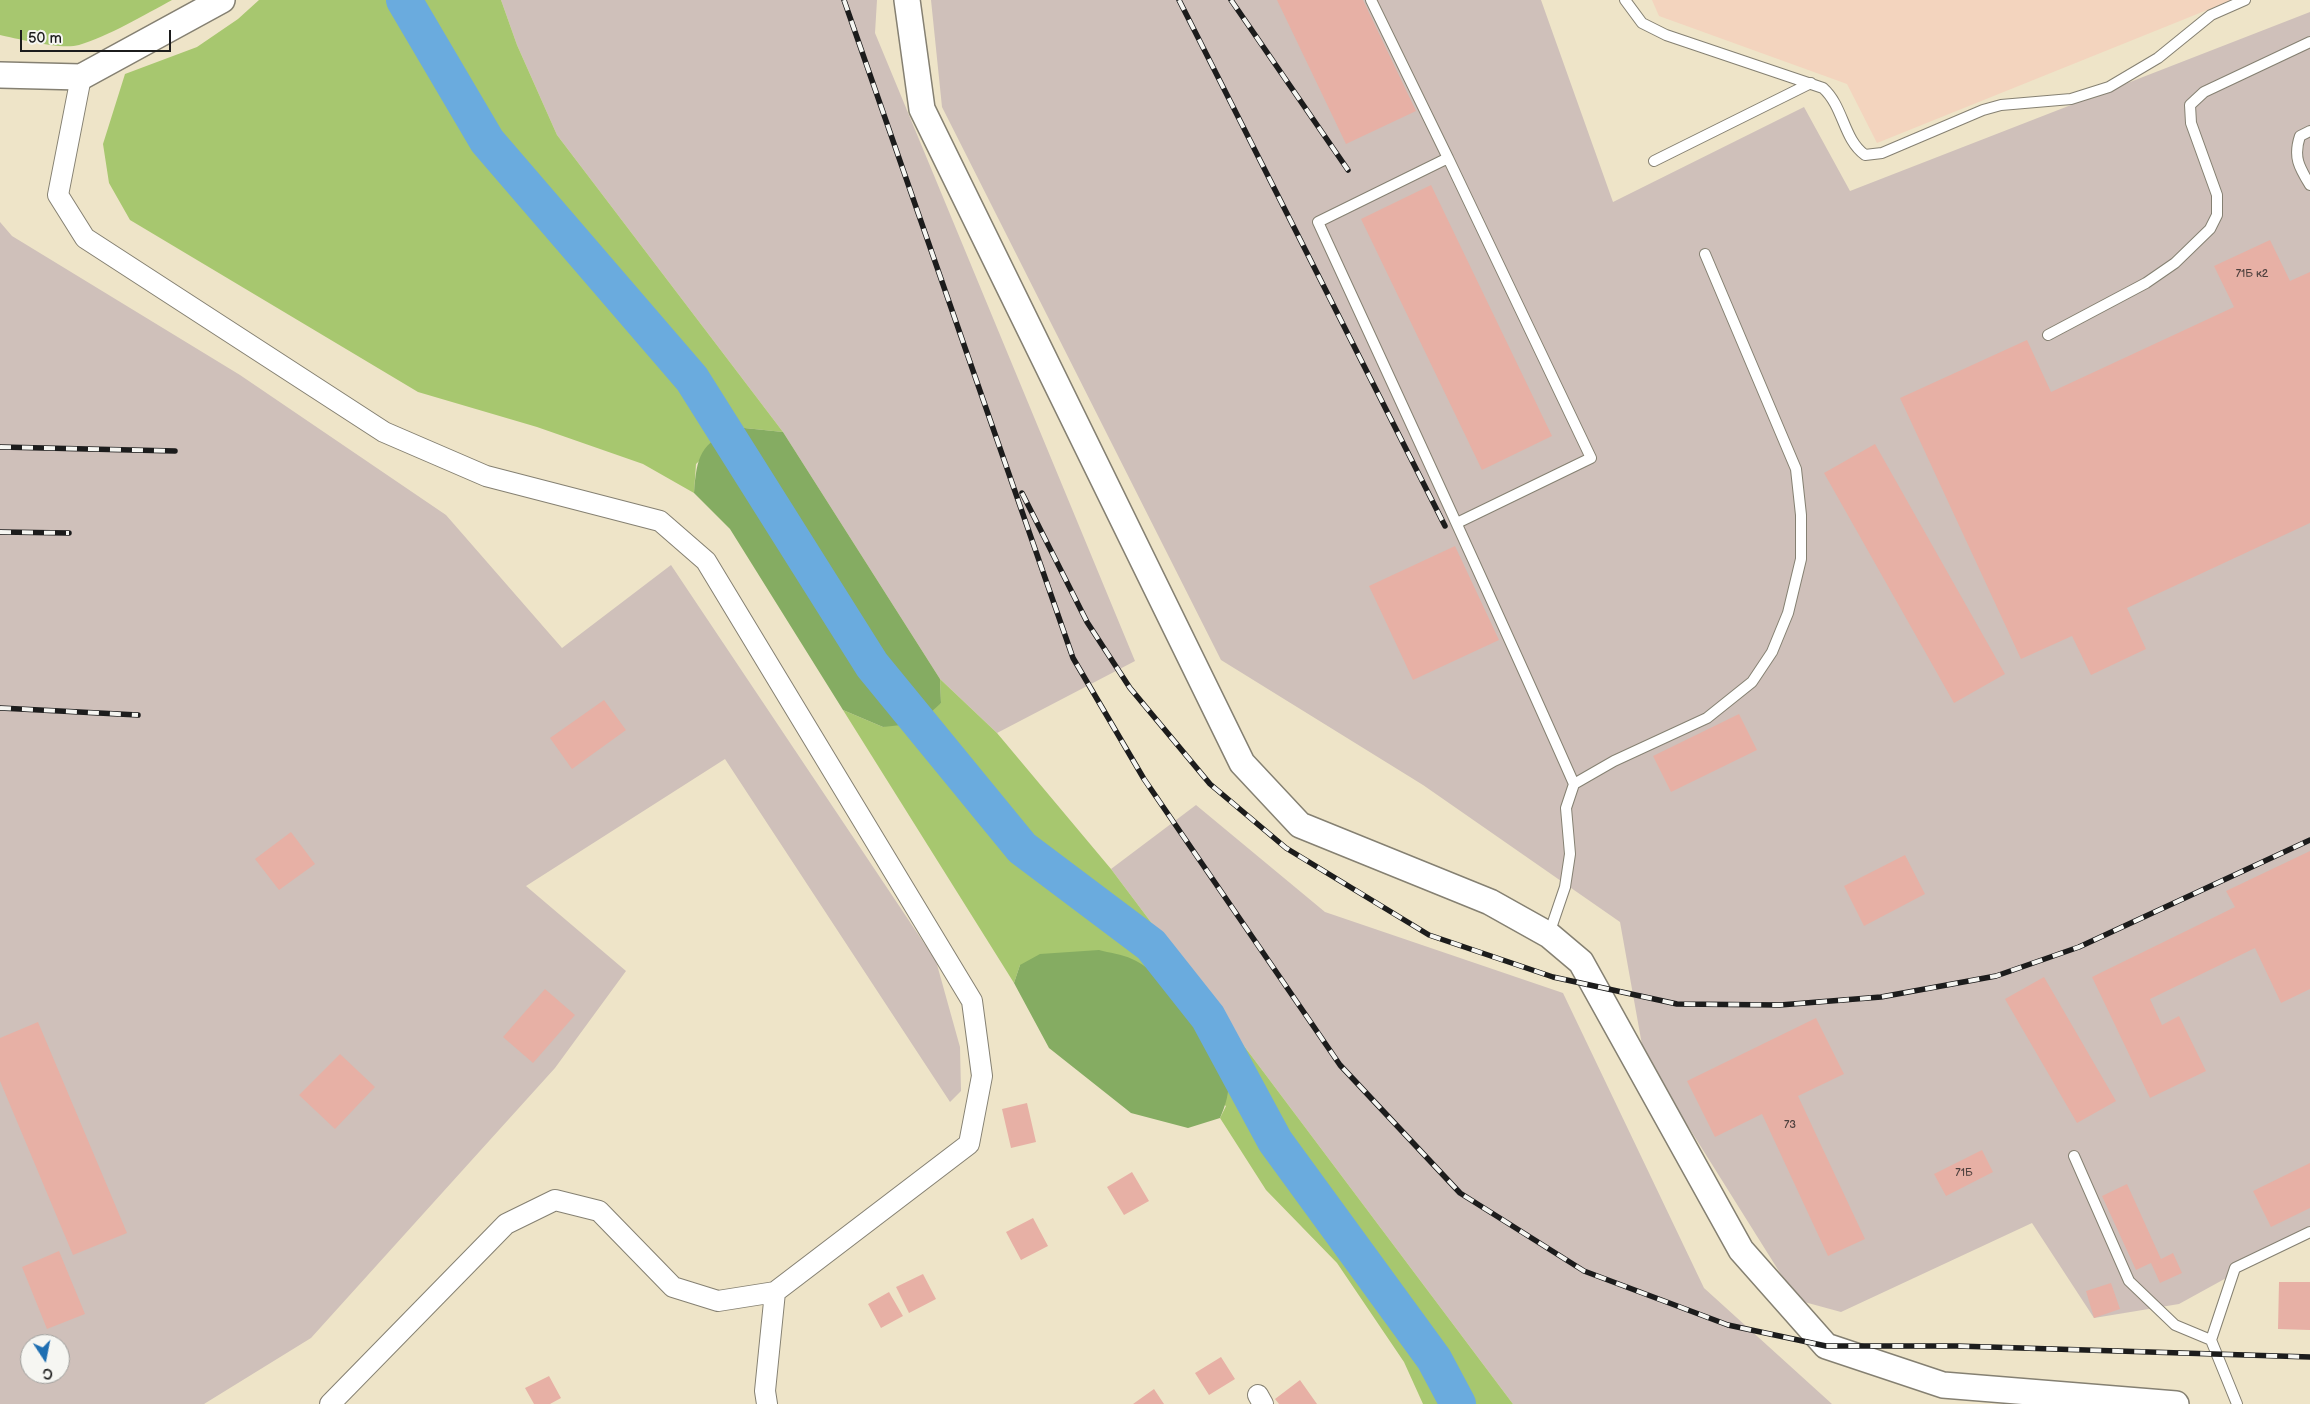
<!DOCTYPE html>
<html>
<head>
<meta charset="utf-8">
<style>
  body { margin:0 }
  #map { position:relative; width:2310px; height:1404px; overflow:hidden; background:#eee4c8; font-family:"Balsamiq Sans",sans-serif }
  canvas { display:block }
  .north { position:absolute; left:20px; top:1334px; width:50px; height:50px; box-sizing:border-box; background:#f6f6f2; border:1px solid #9f9f9c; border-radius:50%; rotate:169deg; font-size:14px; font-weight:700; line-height:20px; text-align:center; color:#1c1c1c }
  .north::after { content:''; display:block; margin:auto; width:18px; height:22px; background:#1f6fb2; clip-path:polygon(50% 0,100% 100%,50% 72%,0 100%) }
  .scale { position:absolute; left:20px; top:30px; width:151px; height:22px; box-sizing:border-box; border:2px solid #1c1c1c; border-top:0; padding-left:6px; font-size:15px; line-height:18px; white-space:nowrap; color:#1c1c1c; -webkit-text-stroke:4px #f6f6f2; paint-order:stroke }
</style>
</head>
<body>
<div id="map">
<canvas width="2310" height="1404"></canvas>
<div class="north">С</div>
<div class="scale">50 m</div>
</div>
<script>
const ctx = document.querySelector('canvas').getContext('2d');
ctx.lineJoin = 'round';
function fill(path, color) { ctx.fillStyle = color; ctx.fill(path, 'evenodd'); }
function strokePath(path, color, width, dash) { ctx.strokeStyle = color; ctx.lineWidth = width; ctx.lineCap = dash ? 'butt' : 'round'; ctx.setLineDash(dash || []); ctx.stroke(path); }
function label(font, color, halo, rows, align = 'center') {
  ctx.font = font + ' "Balsamiq Sans",sans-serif'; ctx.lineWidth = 4; ctx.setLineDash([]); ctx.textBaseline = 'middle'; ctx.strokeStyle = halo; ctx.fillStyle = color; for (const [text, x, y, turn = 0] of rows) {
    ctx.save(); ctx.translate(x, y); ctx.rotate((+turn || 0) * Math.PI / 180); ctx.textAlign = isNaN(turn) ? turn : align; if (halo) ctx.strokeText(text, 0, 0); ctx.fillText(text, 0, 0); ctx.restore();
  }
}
fill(new Path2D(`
  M1652,0H2232L1877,143L1847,84L1659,16Z`), '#f3d4be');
fill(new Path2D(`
  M501,0H877L875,33L1135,661L997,733L940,679L783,432L557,135L517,45Z
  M931,0H1541L1613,202L1804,107L1850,191L2310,12V1232L2179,1304L2094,1318L2032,1223L1841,1312L1797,1300L1644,1056L1620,922L1423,785L1221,660L942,107Z
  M0,222L12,236L240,375L446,515L562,648L671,565L936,961L960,1047L961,1091L950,1102L725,759L526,886L626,971L555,1068L311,1338L204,1404H0ZM30,1344H60V1374H30Z
  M1196,805L1325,912L1563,993L1704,1288L1832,1404H1513L1111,869Z`), '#cfc0ba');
fill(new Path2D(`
  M0,0H172C146,14 107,37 79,45C61,50 19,39 0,35Z
  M259,0H501L517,45L557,135L783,432L735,427L696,464L694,493L643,464L537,427L418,392L130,220L109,183L103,144L125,74L197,47L238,19Z
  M940,679L997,733L1111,869L1513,1404H1423L1404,1362L1337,1263L1266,1190L1220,1118L1226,1106L1020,965L1014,983L843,710L883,727L941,703Z`), '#a7c76f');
fill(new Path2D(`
  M735,427L783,432L940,679L941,703L919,723L883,727L843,710L730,529L694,493C697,455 700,445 735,427Z
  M1099,950C1109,953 1122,954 1132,959C1165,973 1218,1043 1227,1077C1231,1090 1225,1107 1220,1118L1188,1128L1131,1113L1049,1048L1014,983L1020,965L1040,954Z`), '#85ac62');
strokePath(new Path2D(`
  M404,0L487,141L692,379L872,665L1022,848L1151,945L1208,1017L1275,1141L1434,1359L1458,1404`), '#6aabde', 36);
fill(new Path2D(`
  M1277,0H1363L1416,111L1346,144Z
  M1431,185L1552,436L1482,470L1361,219Z
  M2270,240L2290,281L2310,272V523L2127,608L2146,649L2091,675L2072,636L2021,659L1900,398L2027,340L2051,392L2234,307L2214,266Z
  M1875,444L2005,674L1954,703L1824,473Z
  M1455,546L1499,640L1413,680L1369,586Z
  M604,700L626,730L572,769L550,738Z
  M1739,714L1757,750L1671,792L1653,756Z
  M291,832L315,864L279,890L255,859Z
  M2310,851V989L2281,1003L2255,948L2150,999L2162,1025L2179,1016L2206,1071L2150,1098L2092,977L2235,907L2226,891Z
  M1905,855L1925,894L1864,926L1844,886Z
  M2044,977L2116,1101L2077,1123L2005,999Z
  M545,989L575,1015L533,1063L503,1037Z
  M1816,1018L1844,1074L1798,1096L1865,1239L1828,1256L1762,1114L1715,1137L1687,1081Z
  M38,1022L127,1233L73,1255L0,1081V1038Z
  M340,1054L375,1087L335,1129L299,1095Z
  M1027,1103L1036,1142L1011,1148L1002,1109Z
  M1982,1150L1993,1172L1946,1196L1934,1174Z
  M2310,1163V1208L2271,1227L2253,1191Z
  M1132,1172L1149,1201L1124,1215L1107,1187Z
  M2127,1184L2161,1259L2173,1253L2182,1273L2160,1283L2151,1263L2136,1270L2102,1196Z
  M1033,1218L1048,1246L1021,1260L1006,1232Z
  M59,1251L85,1314L47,1329L22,1267Z
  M923,1274L936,1299L909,1313L896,1287Z
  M2279,1282H2310V1330L2278,1329Z
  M2111,1283L2120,1309L2094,1318L2086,1291Z
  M889,1292L903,1316L881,1328L868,1304Z
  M1221,1357L1235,1379L1209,1395L1195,1373Z
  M549,1376L561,1398L550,1404H534L525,1388Z
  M1300,1380L1317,1404H1279L1275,1399Z
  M1154,1389L1164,1404H1133Z`), '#e7b0a5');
const service = new Path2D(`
  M1371,0L1448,158
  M1625,0L1642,23L1666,35L1823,88C1844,107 1843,139 1865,155L1882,153L1983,110L2001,105L2071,99L2109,87L2158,58L2211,15L2245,0
  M2310,131L2300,136C2293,157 2299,167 2310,185
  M1654,161L1811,83
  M2048,335L2146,283L2175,263L2210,229L2217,215V195L2191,123L2190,105L2204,92L2310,42
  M1457,523L1591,458L1448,158L1318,222C1404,409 1491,596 1574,784
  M1549,934L1565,887L1570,854L1566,808L1574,784L1614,761L1707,718L1752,682L1772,652L1788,613L1801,559V515L1796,469L1705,254
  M2074,1156L2129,1281L2175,1325L2211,1340L2237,1404
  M2211,1340L2235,1268L2310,1232`);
const minor = new Path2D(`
  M81,77L58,195L85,238L384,432L486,476L660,521L706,561L972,1001L982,1076L969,1144L775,1292L718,1301L673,1287L599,1211L555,1200L506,1224L330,1404
  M1258,1395L1263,1404
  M767,1404L765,1391L775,1292`);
const tertiary = new Path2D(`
  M907,0L922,109L1242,763L1300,825L1490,902L1549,935L1581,962L1741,1250L1826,1346L1943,1385L2176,1404
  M0,75L81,77L222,0`);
strokePath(service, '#858072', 12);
strokePath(minor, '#858072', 22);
strokePath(tertiary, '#858072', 28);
strokePath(service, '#fff', 10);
strokePath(minor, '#fff', 20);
strokePath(tertiary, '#fff', 25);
const rail = new Path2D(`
  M844,0L1073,658L1144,779L1340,1065L1460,1193L1584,1271L1728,1325L1826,1346H1957L2310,1357
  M1179,0L1445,526
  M1231,0L1348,170
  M0,447L175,451
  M1022,493L1087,622L1130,688L1210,784L1286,848L1429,935L1553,977L1677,1004L1780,1005L1881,997L1996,976L2079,947L2310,840
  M0,532L69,533
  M0,708L138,715`);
strokePath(rail, '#1c1c1c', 5.5);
strokePath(rail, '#f6f6f2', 4, [11]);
label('11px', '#4f413e', null, [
  ["71Б к2",2252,274],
  ["73",1790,1125],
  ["71Б",1964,1173]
]);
</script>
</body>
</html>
